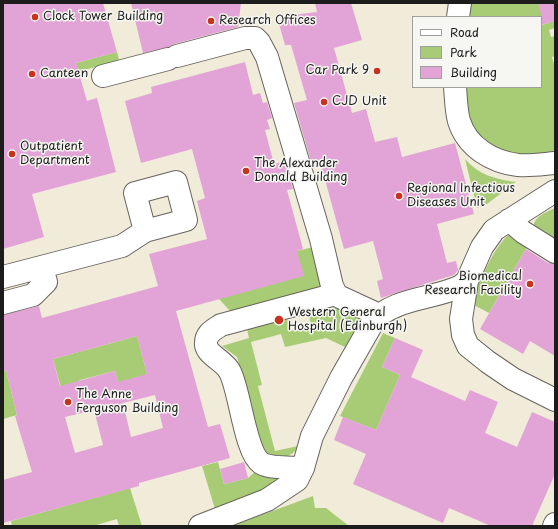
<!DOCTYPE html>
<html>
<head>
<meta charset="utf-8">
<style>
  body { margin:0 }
  #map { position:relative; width:558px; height:529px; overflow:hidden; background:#f1ebd9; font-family:"Playpen Sans",sans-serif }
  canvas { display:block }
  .frame { position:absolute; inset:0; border:4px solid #1c1c1c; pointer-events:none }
  .legend { position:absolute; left:412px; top:16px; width:130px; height:72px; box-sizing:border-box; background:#f6f6f2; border:1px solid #9f9f9c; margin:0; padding:5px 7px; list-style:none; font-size:12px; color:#1c1c1c }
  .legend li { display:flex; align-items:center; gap:8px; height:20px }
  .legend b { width:20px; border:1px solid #9f9f9c }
</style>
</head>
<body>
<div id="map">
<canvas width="558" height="529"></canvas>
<div class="frame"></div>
<ul class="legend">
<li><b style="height:5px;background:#fff"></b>Road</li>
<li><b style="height:11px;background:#a8cc75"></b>Park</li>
<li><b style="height:11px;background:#e2a4d6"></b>Building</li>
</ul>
</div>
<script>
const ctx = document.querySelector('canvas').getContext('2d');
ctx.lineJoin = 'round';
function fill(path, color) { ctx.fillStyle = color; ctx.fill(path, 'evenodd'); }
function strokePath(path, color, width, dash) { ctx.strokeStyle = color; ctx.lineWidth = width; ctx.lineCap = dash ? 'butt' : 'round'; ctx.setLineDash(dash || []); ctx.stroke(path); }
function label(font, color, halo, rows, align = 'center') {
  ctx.font = font + ' "Playpen Sans",sans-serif'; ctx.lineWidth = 3; ctx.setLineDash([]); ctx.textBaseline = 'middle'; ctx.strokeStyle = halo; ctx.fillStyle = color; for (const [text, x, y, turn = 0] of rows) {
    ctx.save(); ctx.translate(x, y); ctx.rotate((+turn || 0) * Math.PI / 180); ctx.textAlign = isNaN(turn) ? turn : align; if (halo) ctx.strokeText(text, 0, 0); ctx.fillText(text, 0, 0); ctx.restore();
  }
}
fill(new Path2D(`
  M468,3H538L555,9L541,17H467Z
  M541,21L542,25L554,21L555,28L549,30L551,37L555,36V56L552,57L554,64H555V154L528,157L491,148L468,123L461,87H541Z
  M117,52L119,60L78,72L76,63Z
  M465,159C479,175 495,179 516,182L487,204L477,208Z
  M555,208V244L534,228C532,217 547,212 555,208Z
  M511,234L530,242L489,313L470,303C477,288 496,240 511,234Z
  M313,247L323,288L232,313L219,299L297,251Z
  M337,308L361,320L347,348L326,338L285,347L281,334L251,342L262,385L258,386L275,451L298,446C293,457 283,457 273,459L264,453L237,357L222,346L249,338L247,329L287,319L290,331L311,326L309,315Z
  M383,333L395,338L382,367L400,375L376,430L340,416Z
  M137,336L147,374L119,387L115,371L80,380L63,395L53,359Z
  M6,370L17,415L3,419V371Z
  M218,462L224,484L248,478L257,470L282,478L280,484L215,509L202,466Z
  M130,488L142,526H119L117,519L93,526H12L11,521Z
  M313,496L315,508H326L349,526H232Z`), '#a8cc75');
fill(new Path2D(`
  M3,3H103L117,52L76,63L87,101L97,98L116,172L32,194L44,237L3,249Z
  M131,3H241L238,27L174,44L169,47L143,53Z
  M315,3H351L362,40L334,48L352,113L366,109L375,142L397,137L402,157L455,143L474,214L437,224L447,263L456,261L458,270L454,275L399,292L381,298L377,281L383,279L373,241L344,249L321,165L313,168L294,103L307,100L291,45H285L279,24L300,14L317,12Z
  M538,3H555V21L541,25V14Z
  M245,62L253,95L260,93L263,103L267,102L272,118L267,120L270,129L265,130L274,164L285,161L293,189L287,190L303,249L297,251L304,276L176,311L208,427L220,424L230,458L139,483V486L3,523V480L32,472L15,416L17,415L6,370L3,371V315L39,306L42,318L158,286L149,254L207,239L197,201L205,198L192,149L141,163L125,101L152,93L151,87ZM137,336L147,374L118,382L115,371L60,386L53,359ZM155,395L163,428L131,437L123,403ZM94,410L103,445L75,453L65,417Z
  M526,249L548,263L555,264V356L530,341L523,354L480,329Z
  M395,338L423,350L411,377L465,401L470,390L498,402L485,433L517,447L532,412L555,422V474L532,526H491L449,508L443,523L353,484L366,454L334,440L343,417L376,430L400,375L382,367Z
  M244,462L248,478L224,484L220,469Z`), '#e2a4d6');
const minor = new Path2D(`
  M458,17L460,3
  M177,56L245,38H255L259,42L267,57L321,239L332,286L336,294L340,297L379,315
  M103,76L168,59
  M455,87C456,98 456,110 459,121C467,147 492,162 518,165C530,166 543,164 555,163
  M176,182L186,220L145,231L135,193Z
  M509,220L523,232L555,252
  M3,277L122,246L145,231
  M467,281L461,319L463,335L468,346L488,362L513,379L555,400
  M3,303L33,295L46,282L42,267
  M303,468C292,467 270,469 261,463C245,452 240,391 230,372C225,361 208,356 206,345C205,334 213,330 221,325L336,294
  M200,526L267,500L297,480L303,468L312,436L341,378L373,322C392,298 435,299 461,286L467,281L482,247L494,230L555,191
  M554,526L555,524`);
strokePath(minor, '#67645e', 24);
strokePath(minor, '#fff', 22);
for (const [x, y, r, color] of [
  [35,17,4,"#c8321e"],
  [211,21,4,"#c8321e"],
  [377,71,4,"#c8321e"],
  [32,74,4,"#c8321e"],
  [324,102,4,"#c8321e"],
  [12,154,4,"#c8321e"],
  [246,171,4,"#c8321e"],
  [399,196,4,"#c8321e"],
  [530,284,4,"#c8321e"],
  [279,320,5,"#c8321e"],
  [68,402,4,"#c8321e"]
]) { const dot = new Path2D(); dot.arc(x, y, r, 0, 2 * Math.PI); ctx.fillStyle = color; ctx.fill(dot); strokePath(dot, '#f6f6f2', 1.5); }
label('12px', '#1c1c1c', '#f6f6f2', [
  ["Clock Tower Building",43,17],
  ["Research Offices",219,21],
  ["Car Park 9",369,71,"right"],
  ["Canteen",40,74],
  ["CJD Unit",332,102],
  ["Outpatient",20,147],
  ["Department",20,161],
  ["The Alexander",254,164],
  ["Donald Building",254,178],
  ["Regional Infectious",407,189],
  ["Diseases Unit",407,203],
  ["Biomedical",522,277,"right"],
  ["Research Facility",522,291,"right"],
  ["Western General",288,313],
  ["Hospital (Edinburgh)",288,327],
  ["The Anne",76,395],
  ["Ferguson Building",76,409]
], 'left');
</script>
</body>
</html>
